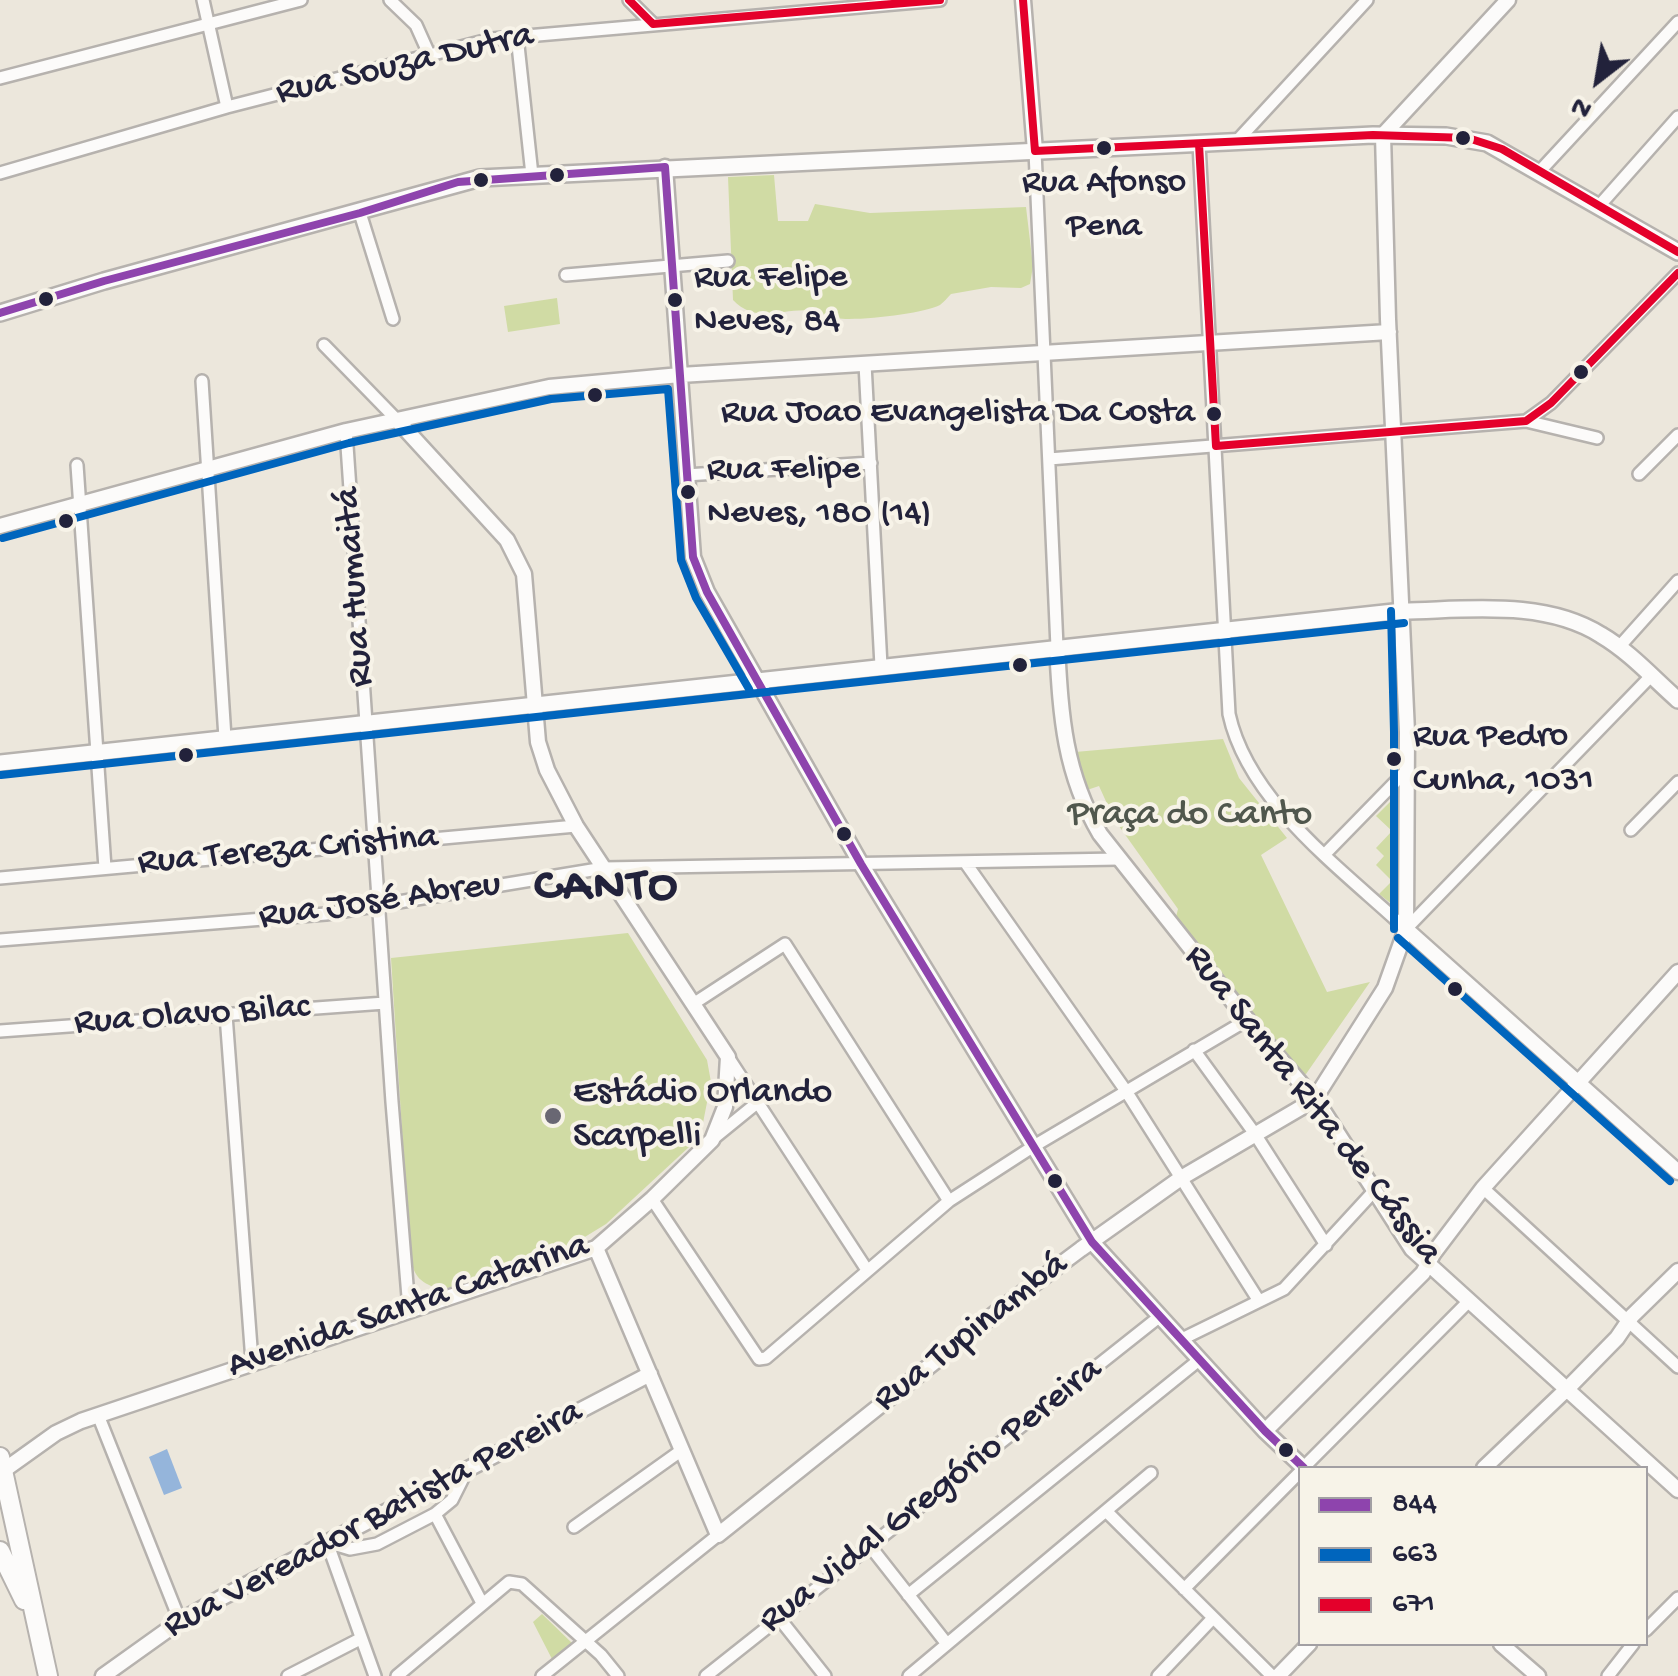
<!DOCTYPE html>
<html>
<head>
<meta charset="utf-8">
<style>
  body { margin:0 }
  #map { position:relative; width:1678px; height:1676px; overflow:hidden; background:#ece7dc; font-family:"Gochi Hand",sans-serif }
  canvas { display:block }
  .legend { position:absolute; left:1298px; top:1466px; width:350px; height:180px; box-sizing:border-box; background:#f7f3e8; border:2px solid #a29fa3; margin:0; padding:12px 18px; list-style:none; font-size:30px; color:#22223b }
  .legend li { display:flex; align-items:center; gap:20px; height:50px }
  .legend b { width:50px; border:2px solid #a29fa3 }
  .north { position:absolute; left:1548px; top:30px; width:100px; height:100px; -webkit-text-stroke:8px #f7f3e8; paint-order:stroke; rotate:211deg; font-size:28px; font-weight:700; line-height:40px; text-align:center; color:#22223b }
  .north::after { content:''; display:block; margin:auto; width:35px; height:45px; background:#22223b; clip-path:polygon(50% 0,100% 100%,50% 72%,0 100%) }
</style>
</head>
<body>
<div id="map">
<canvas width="1678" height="1676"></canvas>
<ul class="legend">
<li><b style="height:12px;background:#8e44ad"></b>844</li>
<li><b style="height:12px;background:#0065bd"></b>663</li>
<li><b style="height:12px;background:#e4002b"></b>671</li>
</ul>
<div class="north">N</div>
</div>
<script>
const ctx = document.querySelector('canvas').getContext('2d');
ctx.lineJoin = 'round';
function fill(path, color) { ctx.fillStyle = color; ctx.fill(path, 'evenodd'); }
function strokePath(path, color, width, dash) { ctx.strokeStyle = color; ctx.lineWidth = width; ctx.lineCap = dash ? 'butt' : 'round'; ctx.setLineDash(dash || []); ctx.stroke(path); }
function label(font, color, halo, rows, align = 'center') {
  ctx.font = font + ' "Gochi Hand",sans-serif'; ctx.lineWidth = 8; ctx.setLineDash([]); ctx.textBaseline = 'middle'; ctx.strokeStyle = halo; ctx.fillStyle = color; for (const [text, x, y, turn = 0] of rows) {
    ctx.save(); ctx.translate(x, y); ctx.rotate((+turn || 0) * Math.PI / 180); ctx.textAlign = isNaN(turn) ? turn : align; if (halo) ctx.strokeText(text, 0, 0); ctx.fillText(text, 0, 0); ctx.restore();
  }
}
fill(new Path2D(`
  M774,175L778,221H808L815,204L870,213L1026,207L1033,266L1030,284L1021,288L991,287L951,294C947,298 944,302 940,305C924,314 847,323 829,317C824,316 820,312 815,311C784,306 758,326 733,300L728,177Z
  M557,298L560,324L508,332L504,306Z
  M1223,739L1239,778L1287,838L1261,855L1327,992L1370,982L1306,1074L1301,1075L1176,917L1178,909L1114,819L1099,786L1084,791L1075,752Z
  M1397,795L1396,902L1393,905L1379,894L1392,881L1376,865L1384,856L1376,848L1392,831L1376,816Z
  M628,933L707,1060L711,1082L702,1128L689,1147L606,1224L575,1243L442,1290C421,1283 414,1278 410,1256L391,958Z
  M542,1614L572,1643L552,1659L533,1622Z`), '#d0dba4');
fill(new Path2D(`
  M167,1449L182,1488L164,1495L149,1457Z`), '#95b5db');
const minor = new Path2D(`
  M203,0L227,107
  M390,0L416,25L429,54
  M629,0L653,24
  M517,36L532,175
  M0,78L301,0
  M1236,142L1367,0
  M1199,144L1229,714C1248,802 1343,870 1406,929L1651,676
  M1035,151L1057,647
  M1540,171L1678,22
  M0,173L227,107L492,39L940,0
  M1599,206L1678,117
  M360,213L393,319
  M566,275L728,261
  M324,345L397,420
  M865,364L881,666
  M202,381L225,738
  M1526,421L1597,438
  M346,431L392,1102L409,1309
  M1049,459L1526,421L1551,403L1678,273
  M77,465L105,868
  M1639,474L1678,435
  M686,475L871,463
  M1619,647L1678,581
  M1631,830L1678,782
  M1326,853L1407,770
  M965,862L1126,1091L1259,1301
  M0,878L576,826
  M0,940L326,914L604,868L1119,859
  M693,1004L785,944L949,1201
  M226,1015L252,1361
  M0,1031L385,1003
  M1194,1050L1255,1134L1326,1245
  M728,1057L867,1270
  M714,1138L757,1103
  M1483,1188L1678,1367
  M652,1199L759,1359L766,1358L949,1201L1034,1146L1247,1020
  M1180,1340L1284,1289L1375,1190
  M98,1415L180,1621
  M1303,1468L1469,1301
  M1106,1511L1272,1676
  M435,1514L482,1603
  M574,1527L682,1450
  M327,1542L350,1549L377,1544L435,1514L452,1500L468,1468
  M327,1542L375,1676
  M870,1546L947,1644
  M1184,1589L1300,1472
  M908,1595L1199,1360
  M779,1618L825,1676
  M1646,1630L1678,1598
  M288,1676L360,1639
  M397,1676L509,1582L522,1584L601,1655L618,1676
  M542,1676L718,1535
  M706,1676L1159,1317
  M909,1676L1151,1473
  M1158,1676L1213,1618
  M1608,1676L1633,1644`);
const tertiary = new Path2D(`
  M1023,0L1035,151
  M665,167L693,557L707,592L861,864L1092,1242L1265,1431L1304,1468
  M0,526L346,431L549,387L680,375L1389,332
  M1057,647C1061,717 1064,772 1100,834L1257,1032L1320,1106L1412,1249L1678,1490
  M1406,929L1678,1172
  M596,1248L718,1535L1002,1308L1081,1249L1181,1178L1314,1100L1385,988L1406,929L1407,732L1388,319L1383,135L1508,0
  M1265,1431L1423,1273L1433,1254L1483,1188L1678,972
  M1484,1468L1568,1388L1617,1338L1632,1316L1678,1271
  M0,1473L56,1433L81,1421L596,1248L652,1199L712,1140L725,1107L728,1057L576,826L547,770L538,742L524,574L507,540L397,420
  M1501,1644L1538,1676
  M103,1676L180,1621L219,1599L650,1374
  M1278,1676L1309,1644`);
const secondary = new Path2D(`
  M0,313L104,281L480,178L1373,135L1446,136L1487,143L1678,252
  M0,763L1403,611C1467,610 1544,599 1601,635C1630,652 1653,678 1678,700`);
const primary = new Path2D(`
  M0,1457L48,1676
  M0,1551L24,1600`);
strokePath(minor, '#b6b2ae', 16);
strokePath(tertiary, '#b6b2ae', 19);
strokePath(secondary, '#b6b2ae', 20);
strokePath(primary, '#b6b2ae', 22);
strokePath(minor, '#fcfbfa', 11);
strokePath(tertiary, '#fcfbfa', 14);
strokePath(secondary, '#fcfbfa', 15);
strokePath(primary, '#fcfbfa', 18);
strokePath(new Path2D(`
  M665,167L693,557L707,592L861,864L1092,1242L1265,1431L1304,1468
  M0,313L104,281L360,213L458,182L665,167`), '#8e44ad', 8);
strokePath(new Path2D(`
  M3,538L349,443L551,399L668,389L681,560L696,598L749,689
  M1391,611L1394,732V929
  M1,775L1404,623
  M1398,938L1670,1181`), '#0065bd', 8);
strokePath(new Path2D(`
  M629,0L653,24L940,0
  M1023,0L1035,151L1373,135L1468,138L1502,149L1678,252
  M1199,144L1216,446L1526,421L1551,403L1678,273`), '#e4002b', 8);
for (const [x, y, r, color] of [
  [1463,138,9,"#22223b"],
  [1104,148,9,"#22223b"],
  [557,175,9,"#22223b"],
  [481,180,9,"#22223b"],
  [46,299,9,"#22223b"],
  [675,300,9,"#22223b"],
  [1581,372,9,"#22223b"],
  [595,395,9,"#22223b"],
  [1214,414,9,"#22223b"],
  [688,492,9,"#22223b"],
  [66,521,9,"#22223b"],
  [1020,665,9,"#22223b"],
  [186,755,9,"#22223b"],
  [1394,759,9,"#22223b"],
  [844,834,9,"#22223b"],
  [1455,989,9,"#22223b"],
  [553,1116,10,"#696773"],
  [1055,1181,9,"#22223b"],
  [1286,1450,9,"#22223b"]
]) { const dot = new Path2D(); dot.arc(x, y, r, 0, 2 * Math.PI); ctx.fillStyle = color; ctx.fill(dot); strokePath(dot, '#f7f3e8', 4); }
label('36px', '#22223b', '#f7f3e8', [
  ["Rua Afonso",1104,184,"center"],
  ["Pena",1104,228,"center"],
  ["Rua Felipe",694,279],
  ["Neves, 84",694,323],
  ["Rua Joao Evangelista Da Costa",1195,414,"right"],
  ["Rua Felipe",707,471],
  ["Neves, 180 (14)",707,515],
  ["Rua Pedro",1413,738],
  ["Cunha, 1031",1413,782]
], 'left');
label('38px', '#22223b', '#f7f3e8', [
  ["Rua Souza Dutra",405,66,-13],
  ["Rua Humaitá",357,587,-94],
  ["Rua Tereza Cristina",288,852,-5],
  ["Rua José Abreu",380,903,-8],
  ["Rua Olavo Bilac",192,1017,-4],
  ["Rua Santa Rita de Cássia",1311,1106,52],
  ["Avenida Santa Catarina",409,1308,-19],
  ["Rua Tupinambá",972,1334,-38],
  ["Rua Vidal Gregório Pereira",932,1497,-38],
  ["Rua Vereador Batista Pereira",374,1521,-28]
]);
label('38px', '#50574d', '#f7f3e8', [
  ["Praça do Canto",1190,816]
]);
label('38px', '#22223b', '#f7f3e8', [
  ["Estádio Orlando",573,1094],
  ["Scarpelli",573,1138]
], 'left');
ctx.letterSpacing = '2.5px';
label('bold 48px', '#22223b', '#f7f3e8', [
  ["CANTO",607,890]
]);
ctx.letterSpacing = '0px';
</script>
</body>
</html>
